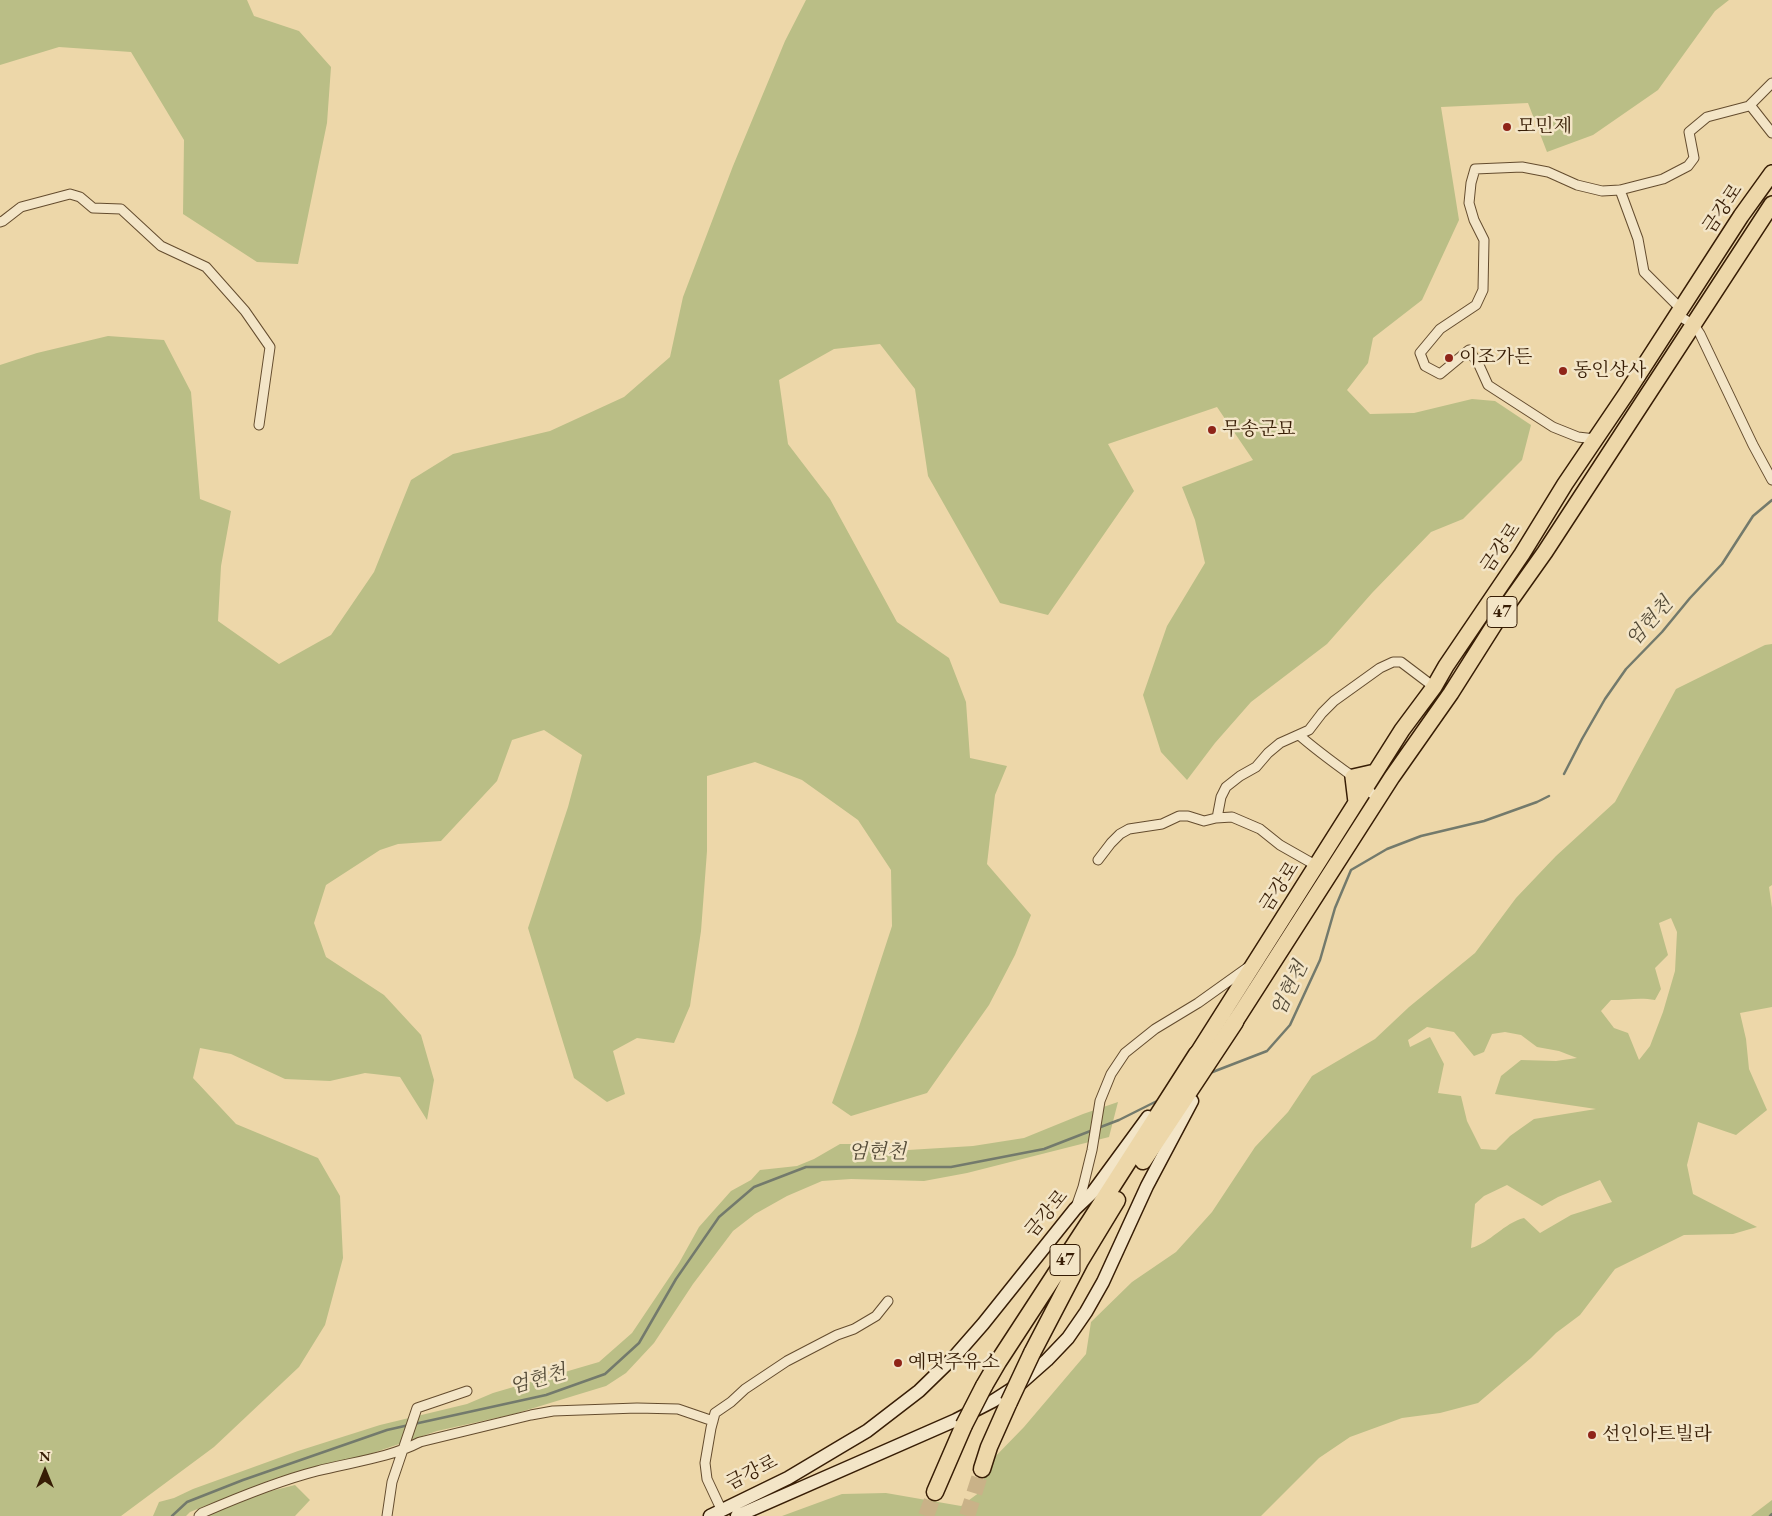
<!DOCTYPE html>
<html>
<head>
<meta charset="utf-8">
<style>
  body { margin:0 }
  #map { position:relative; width:1772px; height:1516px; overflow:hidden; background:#edd7a9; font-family:"EB Garamond",serif }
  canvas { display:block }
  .north { position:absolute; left:20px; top:1446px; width:50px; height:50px; -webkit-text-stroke:4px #f3e5c7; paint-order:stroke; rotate:0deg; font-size:14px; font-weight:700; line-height:20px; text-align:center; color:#371d05 }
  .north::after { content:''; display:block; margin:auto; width:18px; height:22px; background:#371d05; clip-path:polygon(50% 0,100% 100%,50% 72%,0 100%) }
</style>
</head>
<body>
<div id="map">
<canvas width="1772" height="1516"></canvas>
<div class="north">N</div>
</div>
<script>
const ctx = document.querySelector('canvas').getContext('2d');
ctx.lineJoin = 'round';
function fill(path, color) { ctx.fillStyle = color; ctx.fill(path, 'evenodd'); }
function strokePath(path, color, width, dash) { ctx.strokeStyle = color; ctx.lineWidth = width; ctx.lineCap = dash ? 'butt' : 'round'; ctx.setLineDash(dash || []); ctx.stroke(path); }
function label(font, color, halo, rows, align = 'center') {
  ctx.font = font + ' "EB Garamond","Noto Serif KR",serif'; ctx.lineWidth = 5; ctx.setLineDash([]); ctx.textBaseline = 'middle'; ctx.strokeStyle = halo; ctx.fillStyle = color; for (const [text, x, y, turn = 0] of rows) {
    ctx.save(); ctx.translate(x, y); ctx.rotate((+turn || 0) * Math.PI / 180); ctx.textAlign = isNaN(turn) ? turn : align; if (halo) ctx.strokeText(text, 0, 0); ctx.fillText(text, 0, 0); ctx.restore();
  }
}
fill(new Path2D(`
  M0,0H247L254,16L299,31L331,67L327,123L298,264L257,262L183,214L184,140L131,52L59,47L0,65Z
  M806,0H1729L1715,11L1658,90L1593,135L1547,152L1528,103L1441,107L1459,220L1422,300L1373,338L1368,363L1347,390L1370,414L1414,413L1472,399L1495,401L1531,425L1522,460L1463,519L1431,532L1372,593L1327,644L1251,702L1215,743L1187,780L1161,752L1143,695L1167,626L1205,563L1195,520L1182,487L1253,460L1217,407L1108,444L1134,491L1048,615L1000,603L928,476L915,389L880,344L834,349L779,380L788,444L830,499L897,622L949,658L966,702L970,758L1007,766L995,795L987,864L1031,915L1015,955L989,1005L927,1093L851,1116L832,1103L857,1033L892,926L891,870L858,820L802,780L755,762L707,776V851L701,931L690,1006L674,1043L637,1038L613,1051L625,1094L607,1102L574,1078L528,928L568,807L582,755L544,730L512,740L497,781L441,841L398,844L380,850L326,885L314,923L326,957L384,995L421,1035L434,1080L427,1120L400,1077L365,1073L330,1081L285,1079L231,1054L200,1048L193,1078L236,1124L318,1158L340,1196L343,1258L325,1325L299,1367L214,1447L121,1516H0V365L37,353L108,336L164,340L191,392L200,499L231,511L221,566L218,621L279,664L331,635L374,572L411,480L453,454L550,431L624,397L670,357L683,297L733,166L785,41Z
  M1772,644V885L1769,887L1772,908V1007L1740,1013L1746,1039L1749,1069L1767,1110L1736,1135L1698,1122L1687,1165L1693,1194L1757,1227L1733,1234L1684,1235L1615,1269L1580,1315L1556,1333L1531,1358L1478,1403L1440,1413L1402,1418L1350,1437L1319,1458L1261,1516H782L842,1494L886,1493L961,1506L980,1492L989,1463L1024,1427L1086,1354L1091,1322L1132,1282L1176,1252L1212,1212L1255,1147L1288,1112L1312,1076L1375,1039L1409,1007L1475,953L1516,898L1556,856L1615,802L1676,689L1765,645ZM1671,918L1677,932L1675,971L1663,1012L1650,1046L1639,1060L1628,1033L1614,1028L1601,1011L1611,1000C1627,1000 1640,997 1655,1000L1661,989L1655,968L1668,955L1659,923ZM1427,1027L1454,1032L1474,1056L1484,1052L1492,1034L1505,1032L1521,1035L1537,1047L1559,1051L1577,1058L1556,1061L1521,1060L1501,1076L1495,1094L1596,1109L1534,1119L1510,1136L1496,1150L1481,1149L1467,1121L1461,1096L1438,1093L1444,1064L1430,1037L1410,1047L1408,1040ZM1600,1180L1612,1202L1571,1215L1540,1233L1524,1218C1504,1223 1490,1243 1471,1248L1475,1204L1484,1196L1507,1185L1542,1206L1558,1197Z
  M1118,1102L1109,1137L967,1173L924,1181L851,1179L822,1181L787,1196L755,1214L733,1231L693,1284L654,1343L626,1373L606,1386L514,1414L437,1431L370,1454L279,1477L190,1512L186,1516H153L159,1502L174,1498L193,1489L298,1451L380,1425L467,1404L493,1393L599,1362L632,1333L679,1263L699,1227L731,1191L751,1180L760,1170L797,1166L814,1159L840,1144H850L892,1151L973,1146L1024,1138L1083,1114Z
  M295,1485L310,1500L295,1516H206L255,1495Z
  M1772,1500V1516H1751Z`), '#babe86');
strokePath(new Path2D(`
  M1564,774L1582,739L1605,699L1626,669L1662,632L1690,598L1722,564L1753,516L1772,500
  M1210,1073L1267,1051L1290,1025L1320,960L1335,908L1351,870L1387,849L1421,836L1484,821L1537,802L1549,796
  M1098,1128L1119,1120L1161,1099
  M414,1424L546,1395L605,1374L639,1343L676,1279L719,1217L754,1187L806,1167H951L1044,1149L1093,1130
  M172,1516L187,1502L243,1480L387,1430L409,1425
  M1770,1516L1772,1514`), '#737a6c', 2.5);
strokePath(new Path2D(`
  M926,1516L935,1492
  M967,1516L982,1469`), '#c9b288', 16, [16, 8]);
const street = new Path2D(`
  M1750,105L1772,133
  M1620,190L1638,239L1644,272L1680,308
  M0,222L3,221L21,207L70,194L80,197L93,208L121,209L161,246L206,267L245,311L270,347L259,425
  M1676,314L1694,325L1700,334L1753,445L1772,480
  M1595,439L1578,437L1553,427L1488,385L1479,365L1469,350L1440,374L1425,366L1420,353L1440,329L1476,305L1483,290L1484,240L1474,220L1469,203L1471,183L1475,169L1522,167L1548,172L1577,185L1602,191L1620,190L1663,179L1688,166L1694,158L1689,132L1707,117L1749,106L1772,83
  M1299,735C1316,750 1334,763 1352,776C1361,783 1369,792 1379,799
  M1217,818L1221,797L1226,787L1240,776L1256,767L1268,753L1280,743L1309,730L1322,713L1334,701L1380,668L1393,662H1401L1434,687
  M1098,860L1111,843L1120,834L1129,829L1162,824L1179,816H1188L1204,821L1216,818L1232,817L1260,829L1280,845L1317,866
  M1076,1207L1083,1187L1092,1150L1100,1101L1111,1074L1125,1053L1155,1029L1198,1003L1247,968
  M722,1511L707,1479L705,1463L711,1428L715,1413L731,1402L745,1389L787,1361L837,1335L854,1329L876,1316L888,1301
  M199,1516L202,1513C239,1497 278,1481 317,1471C352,1462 389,1458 420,1442L531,1415L553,1411L637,1408L678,1409L713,1421
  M387,1516L392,1482L417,1408L467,1391`);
const secondary = new Path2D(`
  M710,1516L788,1478L845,1444L867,1431L919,1391L955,1356L983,1324L1075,1209L1093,1192L1148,1117
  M737,1516L956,1420L993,1401L1021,1383L1047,1360L1068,1338L1086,1312L1103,1282L1147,1186L1192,1101`);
const primary = new Path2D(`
  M1356,802L1353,777L1375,772
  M1235,1022L1392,777L1451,693L1501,614L1545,552L1772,204
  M1197,1054L1402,730L1434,687L1446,666L1522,554L1565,484L1626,394L1741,216L1772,173`);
const highway = new Path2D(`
  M1143,1161L1235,1022
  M1032,1353L1080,1261L1117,1200
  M984,1386L998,1362L1090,1221L1197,1054
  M982,1469L989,1447L1009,1402
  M935,1492L964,1425`);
strokePath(street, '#644c2e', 11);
strokePath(secondary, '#371d05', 15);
strokePath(primary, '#371d05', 18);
strokePath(highway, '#371d05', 19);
strokePath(street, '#f3e5c7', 9);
strokePath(secondary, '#f3e5c7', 12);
strokePath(primary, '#edd7a9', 15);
strokePath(highway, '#edd7a9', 16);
const highwayBridge = new Path2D(`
  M1009,1402L1032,1353
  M964,1425L984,1386`);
strokePath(highwayBridge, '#371d05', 19, []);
strokePath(highwayBridge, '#edd7a9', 16);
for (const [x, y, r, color] of [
  [1507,127,5,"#8f2418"],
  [1449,358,5,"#8f2418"],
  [1563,371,5,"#8f2418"],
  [1212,430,5,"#8f2418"],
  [898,1363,5,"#8f2418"],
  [1592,1435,5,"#8f2418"]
]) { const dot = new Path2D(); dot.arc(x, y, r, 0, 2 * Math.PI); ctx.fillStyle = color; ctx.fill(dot); strokePath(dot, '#f3e5c7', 2); }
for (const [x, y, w] of [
  [1502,612,30],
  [1065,1260,30]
]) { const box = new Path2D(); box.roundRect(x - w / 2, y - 15.5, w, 31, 4); ctx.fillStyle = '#f3e5c7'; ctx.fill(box); strokePath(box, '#371d05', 1); }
label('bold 18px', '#371d05', null, [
  ["47",1502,612],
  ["47",1065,1260]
]);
label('19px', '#371d05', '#f3e5c7', [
  ["모민제",1517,127],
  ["이조가든",1459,358],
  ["동인상사",1573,371],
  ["무송군묘",1222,430],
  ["예멋주유소",908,1363],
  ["선인아트빌라",1602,1435]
], 'left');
label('19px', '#371d05', '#f3e5c7', [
  ["금강로",1723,209,-56],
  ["금강로",1501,548,-56],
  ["금강로",1280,887,-57],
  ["금강로",1047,1214,-50],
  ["금강로",752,1473,-27]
]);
label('italic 20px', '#554c39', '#f3e5c7', [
  ["엄현천",1650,622,-48],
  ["엄현천",1290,989,-64],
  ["엄현천",877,1153],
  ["엄현천",538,1380,-16]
]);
</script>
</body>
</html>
